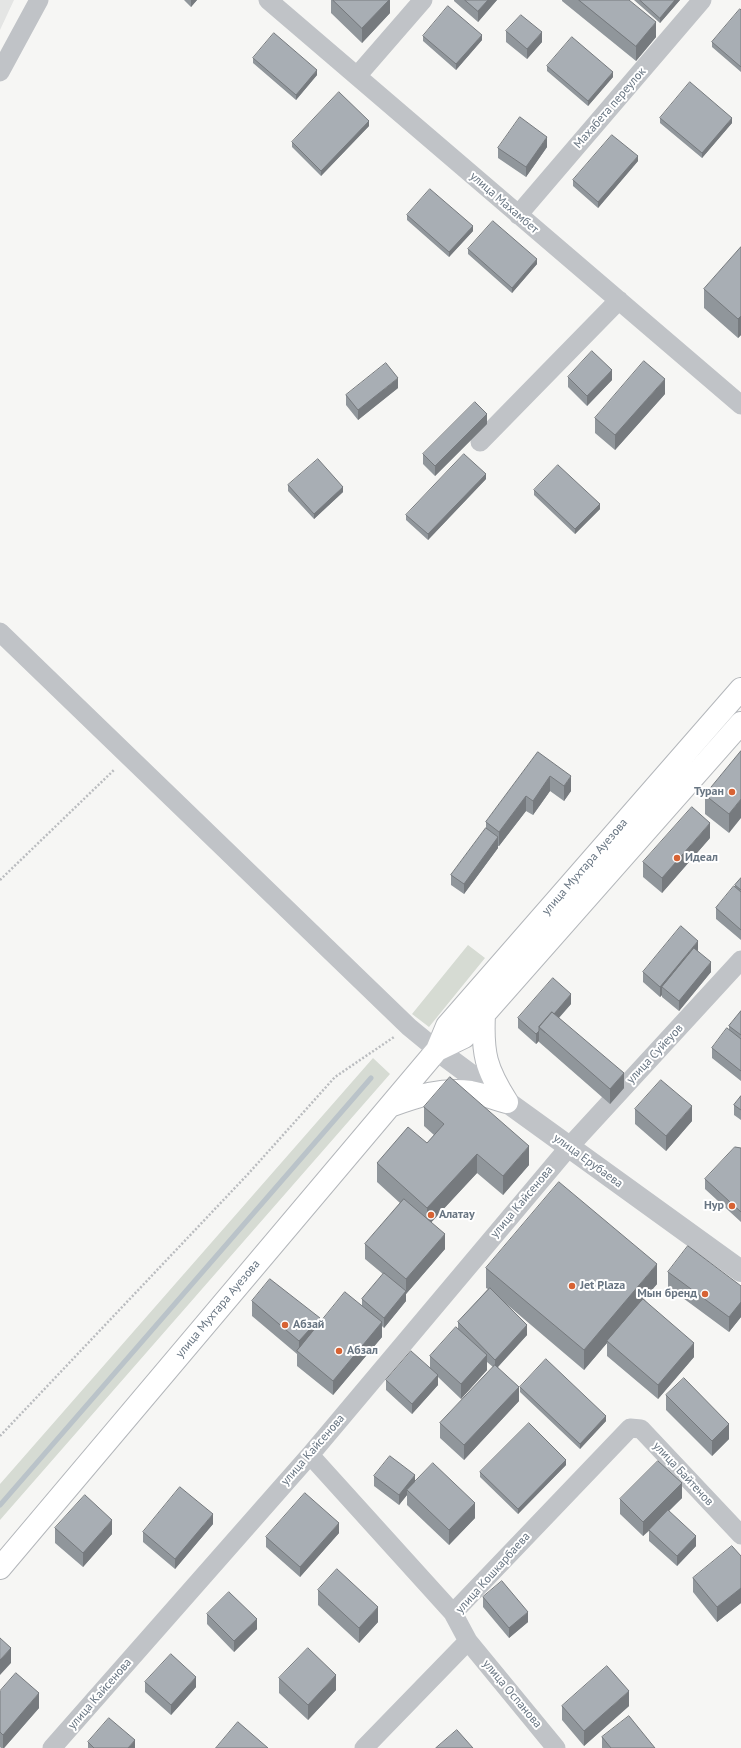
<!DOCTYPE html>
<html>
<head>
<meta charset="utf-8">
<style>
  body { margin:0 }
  canvas { display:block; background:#f6f6f4 }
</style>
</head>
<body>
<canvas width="741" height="1748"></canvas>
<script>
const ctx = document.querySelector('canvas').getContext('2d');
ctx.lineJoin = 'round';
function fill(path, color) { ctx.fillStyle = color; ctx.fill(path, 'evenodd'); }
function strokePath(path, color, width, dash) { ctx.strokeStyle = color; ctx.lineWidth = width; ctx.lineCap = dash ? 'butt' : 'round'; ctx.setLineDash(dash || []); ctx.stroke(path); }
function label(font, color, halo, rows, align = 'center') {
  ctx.font = font + ' "PT Sans",sans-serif'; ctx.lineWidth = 4; ctx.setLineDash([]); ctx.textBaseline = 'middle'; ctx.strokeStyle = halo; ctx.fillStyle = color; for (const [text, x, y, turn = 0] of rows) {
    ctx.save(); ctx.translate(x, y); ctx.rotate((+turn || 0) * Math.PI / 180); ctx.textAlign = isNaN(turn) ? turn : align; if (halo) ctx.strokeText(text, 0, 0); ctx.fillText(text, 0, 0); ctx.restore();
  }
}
fill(new Path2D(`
  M0,0H14L0,30Z`), '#e4e5e4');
fill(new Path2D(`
  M468,945L485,958L429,1027L412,1014Z
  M373,1058L390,1074L0,1520V1484Z`), '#d6dbd3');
strokePath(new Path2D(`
  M0,1505L371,1078`), '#bac3c9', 5);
const primary = new Path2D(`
  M484,1014C482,1054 486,1069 507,1102
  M437,1050L464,1037L741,723
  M390,1106C417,1096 442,1088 471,1092C483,1094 495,1099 507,1102
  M0,1568L437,1050L447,1026L741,689`);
strokePath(primary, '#b4b7bb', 24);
strokePath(new Path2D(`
  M0,880L115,769
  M0,1436L249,1173L335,1077L394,1037`), '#babcbf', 2.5, [2, 2]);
strokePath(new Path2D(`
  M268,0L741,405
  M0,72L39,0
  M357,76L423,0
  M518,215L702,0
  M480,442L619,300
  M0,632L409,1027L437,1050
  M310,1455L453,1613
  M468,1641L556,1748
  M52,1748L310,1455L569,1147L741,960
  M364,1748L468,1641L453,1613L630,1428L641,1429L741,1535`), '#c0c3c7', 19);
strokePath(new Path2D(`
  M437,1050L507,1102L741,1271`), '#c0c3c7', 22);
strokePath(primary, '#fff', 22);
fill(new Path2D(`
  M184,0H197L191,7Z
  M331,0H390V13L362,43L331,13Z
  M454,0H497L478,22L454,1Z
  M562,0H629L656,37L636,61L562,1Z
  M634,0H680L660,23Z
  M741,10V72L712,47V42Z
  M506,31L542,42L527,59L506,42Z
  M423,36L482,40L456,70L423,41Z
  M253,58L317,75L296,100L253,63Z
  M547,66L613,77L588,106L547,71Z
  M660,118L732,123L702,158L660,123Z
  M369,126L321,176L292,147V142Z
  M547,147L526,177L498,158V148Z
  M638,161L598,208L573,186V180Z
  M407,215L473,231L449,257L407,220Z
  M741,247V335L738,338L704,308V289Z
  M468,249L537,264L512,293L468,254Z
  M568,377L612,380L587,406L568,387Z
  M398,388L358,420L346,405V395Z
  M665,394L615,450L595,433V418Z
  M487,424L435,476L423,464V454Z
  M486,479L428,540L406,520V515Z
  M288,485L343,492L314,519L288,491Z
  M534,490L600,509L575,534L534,495Z
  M741,751L729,833L705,814V795Z
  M538,752L571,791L564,801L550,791L533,815L526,811L499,846H498V848L464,894L451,885V875L486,828V822Z
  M710,838L662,893L643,877V862Z
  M741,878V940L716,919V908L735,887V885Z
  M698,951L711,972L679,1011L662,997V995L660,997L643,982V972Z
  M571,1004L559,1018L624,1088L610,1104L539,1042V1041L536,1044L518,1028V1018Z
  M741,1011V1081L712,1058V1048L729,1030V1026Z
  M741,1096V1120L734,1115V1105Z
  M424,1107L529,1165L503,1195L477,1173L431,1222L445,1249L406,1294V1301L384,1328L382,1326V1337L333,1395L297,1366V1354L252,1316V1301L320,1323L362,1305V1299L383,1274L365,1259V1244L400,1203L377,1182V1163L427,1143L434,1135L424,1126Z
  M635,1109L692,1121L666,1151L635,1124Z
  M741,1148V1222L705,1189V1179Z
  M486,1268L657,1284L644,1299L694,1357L658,1399L607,1356V1343L584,1370L504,1302L527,1335L498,1367L519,1401L464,1460L440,1438V1423L493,1367L487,1362V1370L461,1399L438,1377V1385L412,1414L386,1390V1380L430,1369V1356L458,1328V1322L488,1289L486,1288Z
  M668,1272L741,1286V1317L729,1332L668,1287Z
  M520,1387L606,1421L580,1449L520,1392Z
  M666,1395L729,1439L712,1456L666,1410Z
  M566,1465L518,1514L480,1477V1472Z
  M374,1476L415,1482L475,1518L449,1545L407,1505V1495L399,1505L374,1486Z
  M682,1498L669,1511L696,1546L677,1566L649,1541V1531L643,1536L620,1514V1499Z
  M213,1524L175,1569L143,1542V1532Z
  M55,1528L112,1534L83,1567L55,1543Z
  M339,1533L300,1577L266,1547V1537Z
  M741,1556V1603L717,1622L693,1592V1578Z
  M318,1590L378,1622L359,1643L318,1605Z
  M483,1597L528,1622L509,1638L483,1607Z
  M207,1614L257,1629L234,1652L207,1624Z
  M279,1678L336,1690L308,1720L279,1693Z
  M145,1682L196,1687L171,1715L145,1692Z
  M0,1691L39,1708L4,1748H1L0,1747Z
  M562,1706H629L584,1746L562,1720Z
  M602,1737L655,1748H602Z
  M88,1742L135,1748H88Z`), '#90969b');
fill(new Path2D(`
  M191,0H197L191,7Z
  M389,0H390V13L362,43V28Z
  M488,0H497L478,22V11Z
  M675,0H680L660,23V18Z
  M656,22V37L636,61V46Z
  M542,32V42L527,59V49Z
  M482,35V40L456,70V64Z
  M317,70V75L296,100V95Z
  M613,72V77L588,106V101Z
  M732,118V123L702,158V153Z
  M369,121V126L321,176V171Z
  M547,137V147L526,177V167Z
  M638,156V161L598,208V202Z
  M473,226V231L449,257V252Z
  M537,259V264L512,293V288Z
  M741,316V335L738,338V319Z
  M612,370V380L587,406V396Z
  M398,378V388L358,420V410Z
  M665,379V394L615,450V435Z
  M487,414V424L435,476V466Z
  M486,474V479L428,540V534Z
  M343,487V492L314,519V514Z
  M600,504V509L575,534V529Z
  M550,776V791L533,815V801Z
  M571,776V791L564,801V786Z
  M526,796V811L499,846V832Z
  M741,799V818L729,833V814Z
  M710,823V838L662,893V878Z
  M498,837V848L464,894V884Z
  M698,941V951L662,987V995L660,997V987Z
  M711,962V972L679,1011V1001Z
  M571,994V1004L545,1033L540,1029Z
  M539,1031V1041L536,1044V1034Z
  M624,1073V1088L610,1104V1089Z
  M692,1106V1121L666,1151V1136Z
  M529,1146V1165L503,1195V1176Z
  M477,1154V1173L427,1227V1208Z
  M445,1234V1249L406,1294V1301L384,1328V1318L406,1291V1279Z
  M657,1264V1284L608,1342L607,1341V1343L584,1370V1350Z
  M741,1302V1317L729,1332V1317Z
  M320,1318V1333L299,1353V1341Z
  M382,1322V1337L333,1395V1381Z
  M527,1325V1335L495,1370V1360Z
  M694,1343V1357L658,1399V1385Z
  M487,1355V1370L461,1399V1384Z
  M438,1375V1385L412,1414V1404Z
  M519,1387V1401L464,1460V1445Z
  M606,1416V1421L580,1449V1444Z
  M729,1424V1439L712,1456V1441Z
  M566,1460V1465L518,1514V1509Z
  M415,1475V1485L407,1490V1495L399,1505V1495Z
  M682,1483V1498L643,1536V1522Z
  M475,1503V1518L449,1545V1530Z
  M213,1514V1524L175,1569V1559Z
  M112,1520V1534L83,1567V1553Z
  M339,1523V1533L300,1577V1567Z
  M696,1536V1546L677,1566V1556Z
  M741,1588V1603L717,1622V1607Z
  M378,1607V1622L359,1643V1628Z
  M528,1612V1622L509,1638V1628Z
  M257,1619V1629L234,1652V1641Z
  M11,1648V1663L0,1675V1660Z
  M336,1675V1690L308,1720V1705Z
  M196,1677V1687L171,1715V1705Z
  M629,1691V1706L584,1746V1731Z
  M39,1693V1708L4,1748H3V1735Z
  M135,1740V1748H128Z`), '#767a7e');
const building = new Path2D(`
  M333,0H389L362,28Z
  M465,0H488L478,11Z
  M579,0H629L656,22L636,46Z
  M640,0H675L660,18Z
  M448,6L482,35L456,64L423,36Z
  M740,9L741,10V67L712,42Z
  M521,15L542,32L527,49L506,31Z
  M274,33L317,70L296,95L253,58Z
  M572,37L613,72L588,101L547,66Z
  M690,82L732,118L702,153L660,118Z
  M339,92L369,121L321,171L292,142Z
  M520,117L547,137L526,167L498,148Z
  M612,135L638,156L598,202L573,180Z
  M430,189L473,226L449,252L407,215Z
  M493,221L537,259L512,288L468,249Z
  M741,247V316L738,319L704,289Z
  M592,351L612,370L587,396L568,377Z
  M644,361L665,379L615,435L595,418Z
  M386,363L398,378L358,410L346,395Z
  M475,402L487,414L435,466L423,454Z
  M464,454L486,474L428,534L406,515Z
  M318,459L343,487L314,514L288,485Z
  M558,465L600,504L575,529L534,490Z
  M741,751V799L729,814L705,795Z
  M538,752L571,776L564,786L550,776L533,801L526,796L499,832L486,822Z
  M692,807L710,823L662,878L643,862Z
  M486,828L498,837L464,884L451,875Z
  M741,878V890L735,885Z
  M734,886L741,892V930L716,908Z
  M681,926L698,941L660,987L643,972Z
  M694,948L711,962L679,1001L662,987Z
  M553,978L571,994L554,1014L552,1012L539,1027V1031L536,1034L518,1018Z
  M741,1011V1035L729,1026Z
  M552,1012L624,1073L610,1089L539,1027Z
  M727,1028L741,1039V1071L712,1048Z
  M450,1077L529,1146L503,1176L477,1154L427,1208L377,1163L408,1127L427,1143L444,1124L424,1107Z
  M661,1080L692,1106L666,1136L635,1109Z
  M741,1096V1110L734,1105Z
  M735,1147L741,1148V1212L705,1179Z
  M559,1182L657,1264L584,1350L486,1268Z
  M404,1199L445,1234L406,1279L365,1244Z
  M688,1246L741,1286V1302L729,1317L668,1272Z
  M384,1273L406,1291L384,1318L362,1299Z
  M270,1279L320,1318L299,1341L252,1301Z
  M490,1288L527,1325L495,1360L458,1322Z
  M345,1292L382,1322L333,1381L297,1351Z
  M643,1299L694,1343L658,1385L607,1341Z
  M456,1327L487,1355L461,1384L430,1356Z
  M411,1351L438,1375L412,1404L386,1380Z
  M546,1359L606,1416L580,1444L520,1387Z
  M495,1365L519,1387L464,1445L440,1423Z
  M684,1378L729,1424L712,1441L666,1395Z
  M529,1423L566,1460L518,1509L480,1472Z
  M390,1456L415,1475L399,1495L374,1476Z
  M658,1461L682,1483L643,1522L620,1499Z
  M433,1463L475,1503L449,1530L407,1490Z
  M180,1487L213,1514L175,1559L143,1532Z
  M305,1493L339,1523L300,1567L266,1537Z
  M85,1495L112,1520L83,1553L55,1528Z
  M668,1510L696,1536L677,1556L649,1530Z
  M732,1546L741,1556V1588L717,1607L693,1578Z
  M337,1569L378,1607L359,1628L318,1590Z
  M502,1581L528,1612L509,1628L483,1597Z
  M229,1592L257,1619L234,1641L207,1614Z
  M0,1638L11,1648L0,1660Z
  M308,1648L336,1675L308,1705L279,1678Z
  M171,1654L196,1677L171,1705L145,1682Z
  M607,1666L629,1691L584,1731L562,1706Z
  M16,1673L39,1693L3,1735L0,1732V1691Z
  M629,1716L655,1748H611L602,1737Z
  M109,1718L135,1740L128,1748H94L88,1742Z
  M238,1722L268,1748H216Z
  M457,1730L473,1748H436Z`);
fill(building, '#a8aeb4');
strokePath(building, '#767a7e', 1);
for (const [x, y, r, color] of [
  [732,792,4,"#d76334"],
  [677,858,4,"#d76334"],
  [732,1206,4,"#d76334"],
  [431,1215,4,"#d76334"],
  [572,1286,4,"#d76334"],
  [705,1294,4,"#d76334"],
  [285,1325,4,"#d76334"],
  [339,1351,4,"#d76334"]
]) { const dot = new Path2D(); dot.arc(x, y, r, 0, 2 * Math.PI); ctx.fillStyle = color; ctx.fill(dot); strokePath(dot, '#fff', 1.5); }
label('12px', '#687582', '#fff', [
  ["Махабета переулок",610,108,-49],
  ["улица Махамбет",504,203,41],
  ["улица Мухтара Ауезова",585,867,-49],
  ["улица Суйеуов",655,1054,-47],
  ["улица Ерубаева",588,1161,36],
  ["улица Кайсенова",522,1202,-50],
  ["улица Мухтара Ауезова",218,1309,-50],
  ["улица Кайсенова",313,1450,-49],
  ["улица Байтенов",683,1474,47],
  ["улица Кошкарбаева",493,1573,-48],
  ["улица Кайсенова",100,1694,-49],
  ["улица Оспанова",512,1694,50]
]);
label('bold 12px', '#687582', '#fff', [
  ["Туран",724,792,"right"],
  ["Идеал",685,858],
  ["Нур",724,1206,"right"],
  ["Алатау",439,1215],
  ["Jet Plaza",580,1286],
  ["Мын бренд",697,1294,"right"],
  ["Абзай",293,1325],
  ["Абзал",347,1351]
], 'left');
</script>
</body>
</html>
